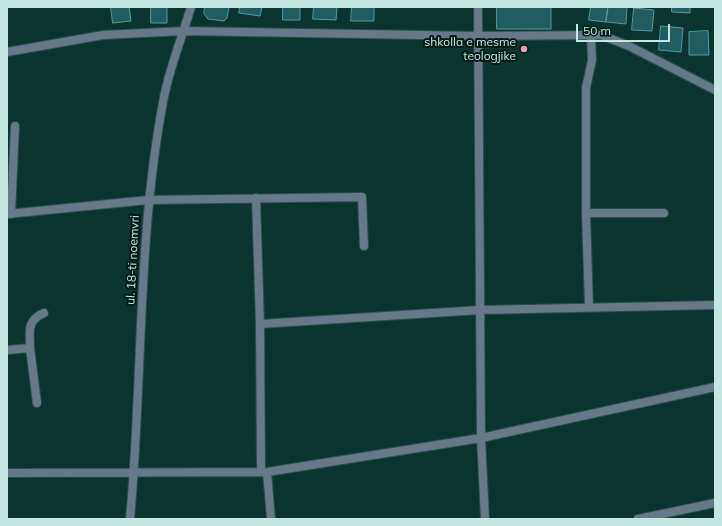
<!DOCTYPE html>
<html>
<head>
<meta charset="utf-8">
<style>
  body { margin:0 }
  #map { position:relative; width:722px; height:526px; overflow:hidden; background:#0b342e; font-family:Mulish,sans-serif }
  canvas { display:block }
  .frame { position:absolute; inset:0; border:8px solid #c4e8e1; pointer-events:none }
  .scale { position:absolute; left:576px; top:24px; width:94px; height:18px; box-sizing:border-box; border:2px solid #c4e8e1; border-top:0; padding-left:5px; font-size:12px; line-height:14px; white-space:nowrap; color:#c4e8e1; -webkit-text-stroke:3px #001a16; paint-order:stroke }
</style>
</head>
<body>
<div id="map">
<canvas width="722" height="526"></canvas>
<div class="frame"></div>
<div class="scale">50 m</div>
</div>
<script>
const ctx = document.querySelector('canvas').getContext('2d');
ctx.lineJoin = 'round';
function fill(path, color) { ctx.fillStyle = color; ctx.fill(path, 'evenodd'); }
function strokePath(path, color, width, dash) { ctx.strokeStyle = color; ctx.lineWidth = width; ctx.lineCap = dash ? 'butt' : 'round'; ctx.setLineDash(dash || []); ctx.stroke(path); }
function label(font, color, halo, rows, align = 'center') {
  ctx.font = font + ' Mulish,sans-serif'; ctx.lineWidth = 4; ctx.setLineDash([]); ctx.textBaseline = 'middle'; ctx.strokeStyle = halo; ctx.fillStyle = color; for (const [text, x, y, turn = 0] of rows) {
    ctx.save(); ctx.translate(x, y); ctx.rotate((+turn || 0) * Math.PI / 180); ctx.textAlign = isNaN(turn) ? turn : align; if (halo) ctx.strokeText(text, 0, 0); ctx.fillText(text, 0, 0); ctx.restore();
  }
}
const building = new Path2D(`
  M111,7H129L131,21L113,23Z
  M151,7H167V23H151Z
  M205,7H229L227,18L224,21L208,19L204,14Z
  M240,7H262L260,16L239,13Z
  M283,7H300V20H283Z
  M314,7H337L336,20L313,19Z
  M352,7H374V21H351Z
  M497,7H551V29H497Z
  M591,7H608L606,22L589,20Z
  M608,7H627L626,24L606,22Z
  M672,7H690V13L672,12Z
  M634,8L654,10L652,31L632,30Z
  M661,26L683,28L681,52L659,50Z
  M708,31L709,55H689V32Z`);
fill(building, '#215c61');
strokePath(building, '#4f9ca2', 1);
const minor = new Path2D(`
  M478,7L481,438L485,519
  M7,52L103,35L184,31L479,36L601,35L629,46L715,90
  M256,198L260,324L261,472
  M586,213H664
  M7,214L148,200L362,197L364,246
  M11,214L15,126
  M589,307L586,213V88L592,60L591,36
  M260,324L480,310L715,305
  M30,348L37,403
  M7,350L30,348C30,331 26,321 44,313
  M267,472L271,519
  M7,473L267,472L481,438L715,387
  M130,519C143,379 137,236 164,97C170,67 182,37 191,7
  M638,519L715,503`);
strokePath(minor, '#29514b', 10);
strokePath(minor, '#657989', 8);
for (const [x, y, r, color] of [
  [524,49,4,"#f19ab2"]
]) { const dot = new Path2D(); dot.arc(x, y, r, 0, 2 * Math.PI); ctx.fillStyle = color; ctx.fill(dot); strokePath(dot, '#001a16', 1.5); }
label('12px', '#c4e8e1', '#001a16', [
  ["shkolla e mesme",516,42],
  ["teologjike",516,56]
], 'right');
label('12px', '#c4e8e1', '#001a16', [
  ["ul. 18-ti noemvri",133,260,-87]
]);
</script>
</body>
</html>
